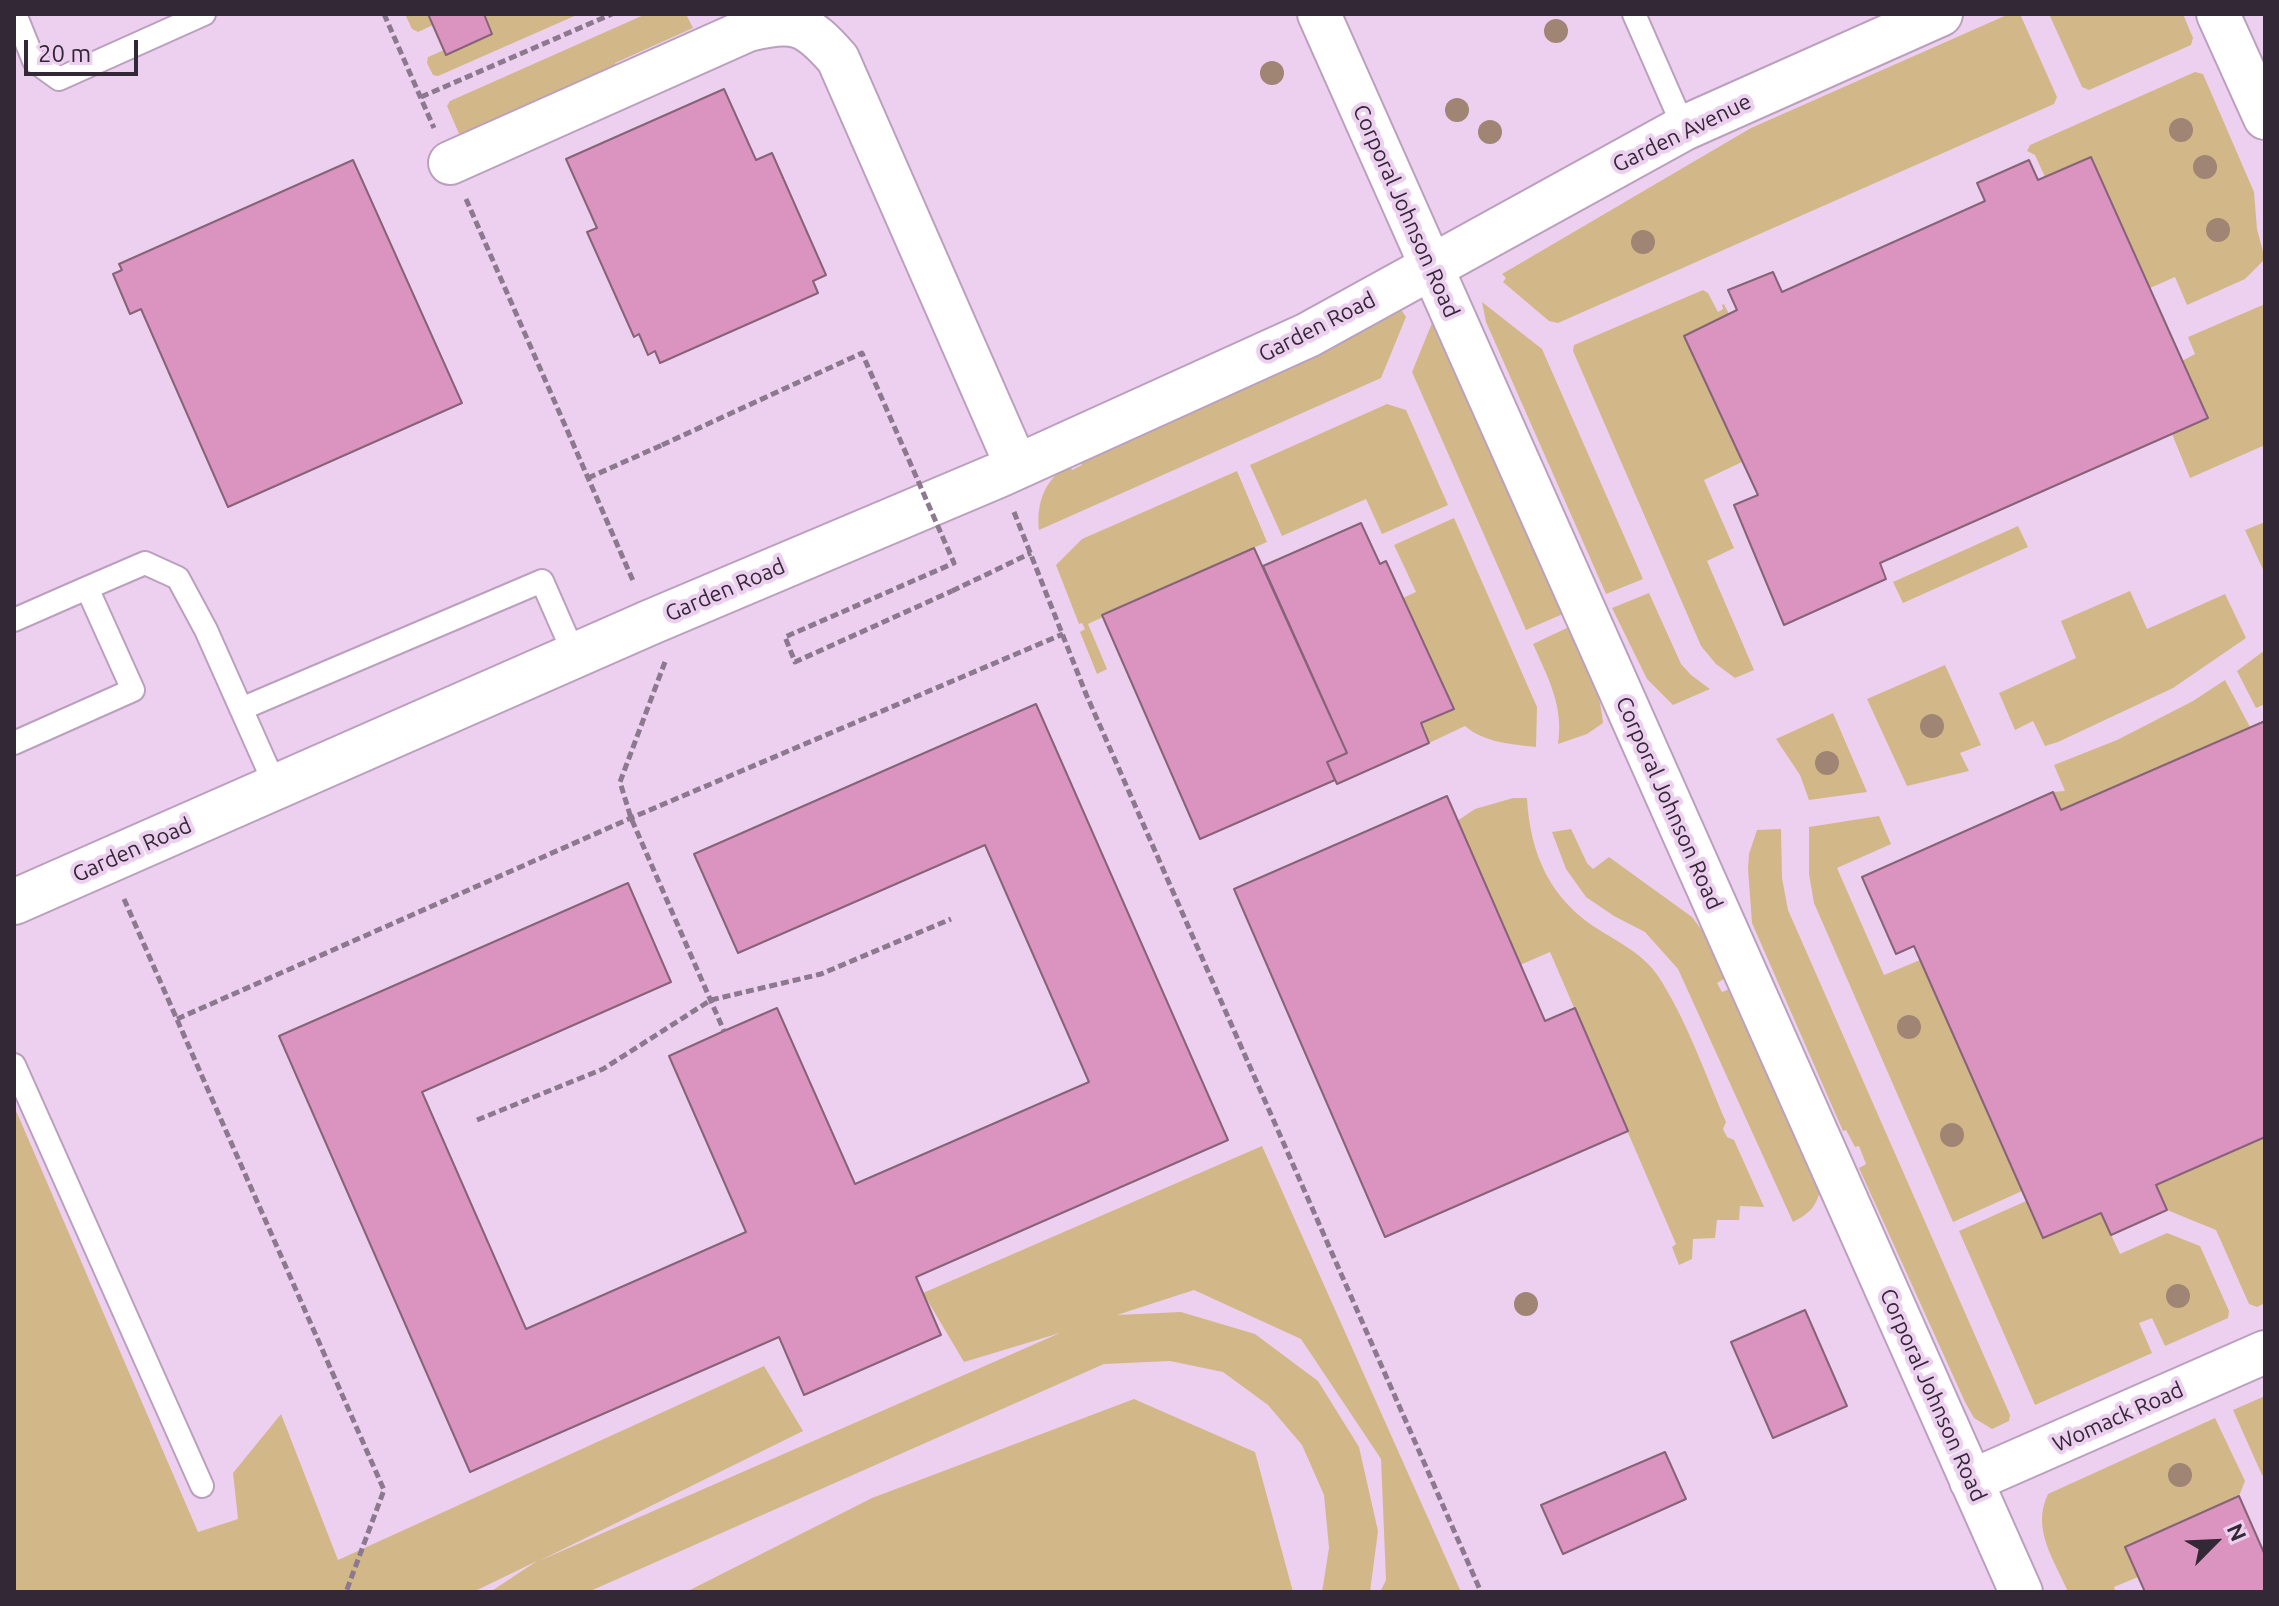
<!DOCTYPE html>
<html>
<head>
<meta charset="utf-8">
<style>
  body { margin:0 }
  #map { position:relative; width:2279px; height:1606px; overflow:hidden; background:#edd0f0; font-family:Ubuntu,sans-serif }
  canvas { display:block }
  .frame { position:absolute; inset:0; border:16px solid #332835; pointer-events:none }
  .north { position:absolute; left:2175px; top:1502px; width:80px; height:80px; -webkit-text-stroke:6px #edd0f0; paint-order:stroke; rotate:66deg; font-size:22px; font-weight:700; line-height:32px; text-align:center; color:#332835 }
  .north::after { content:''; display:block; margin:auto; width:28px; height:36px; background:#332835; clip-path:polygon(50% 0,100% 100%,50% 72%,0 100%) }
  .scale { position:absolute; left:24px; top:40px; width:114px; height:36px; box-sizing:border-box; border:4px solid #332835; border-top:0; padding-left:10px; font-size:24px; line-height:28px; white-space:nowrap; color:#332835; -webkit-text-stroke:6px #edd0f0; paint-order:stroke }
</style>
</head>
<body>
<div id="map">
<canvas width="2279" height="1606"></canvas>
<div class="frame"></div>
<div class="north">N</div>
<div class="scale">20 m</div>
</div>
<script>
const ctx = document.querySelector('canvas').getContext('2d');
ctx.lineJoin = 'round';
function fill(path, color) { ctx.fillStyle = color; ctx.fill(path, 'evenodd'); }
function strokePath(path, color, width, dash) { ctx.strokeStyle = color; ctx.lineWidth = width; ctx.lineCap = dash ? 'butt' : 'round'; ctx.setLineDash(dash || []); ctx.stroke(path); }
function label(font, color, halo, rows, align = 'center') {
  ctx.font = font + ' Ubuntu,sans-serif'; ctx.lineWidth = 8; ctx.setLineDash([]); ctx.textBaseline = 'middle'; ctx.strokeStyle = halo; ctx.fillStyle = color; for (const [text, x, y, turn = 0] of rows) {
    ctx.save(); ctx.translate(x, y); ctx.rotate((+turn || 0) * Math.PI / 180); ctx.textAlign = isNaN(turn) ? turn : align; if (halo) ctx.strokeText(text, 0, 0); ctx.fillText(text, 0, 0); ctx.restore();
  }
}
fill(new Path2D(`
  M405,14H428L433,25L418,32L412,29Z
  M484,14H579L438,76L433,75L427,63L428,57L444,50L447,54L492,34Z
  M646,14H686L693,28L615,63L617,68L460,136L447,106L450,101Z
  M2009,14H2020L2057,97L2054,104L1558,323L1549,321L1503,282L1506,278L1502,274L1751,128Z
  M2049,14H2183L2193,38L2191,45L2089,90L2082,87Z
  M2195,72L2203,74L2254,192L2257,229L2265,259L2245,279L2187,305L2175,277L2150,288L2092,157L2045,177L2035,155L2027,151L2030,145Z
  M1703,290L1708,293L1718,312L1723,309L1722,305L1724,304L1729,314L1684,336L1742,462L1704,480L1734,548L1707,561L1754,670L1735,678L1716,664L1701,646L1573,351L1574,345Z
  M1482,302L1542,349L1643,579L1606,594L1486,322Z
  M2265,304V445L2190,478L2172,434L2208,418L2182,361L2195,354L2188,337Z
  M1397,311H1402L1406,317L1381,378L1039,530C1036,503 1045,478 1070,465L1072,470L1082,465L1080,460Z
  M1432,323L1441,334L1565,613L1526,630L1412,372Z
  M1387,404L1406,410L1448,505L1382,534L1366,499L1282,536L1250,465Z
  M1237,471L1267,542L1102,614L1103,617L1088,624L1107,669L1097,674L1080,632L1085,629L1082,623L1079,624L1056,565L1082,539Z
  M1454,518L1537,707L1536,747C1511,744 1485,743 1465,726L1429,743L1421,723L1453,709L1403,598L1416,592L1394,545Z
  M2265,522V574L2245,530Z
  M2018,526L2028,547L1903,603L1893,582Z
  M2130,591L2147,629L2225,594L2246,638L2173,688L2058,742L2045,746L2033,721L2015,730L1999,693L2076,658L2061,621Z
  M1649,593L1681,664L1691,675L1710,689L1673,705L1647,679L1612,608Z
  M1571,626C1585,658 1600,687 1603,723L1587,734L1558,744C1564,706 1548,678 1533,644Z
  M2265,650V704L2256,708L2237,671Z
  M1945,665L1981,745L1960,753L1969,771L1907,786L1867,699Z
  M2225,680L2250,727L2061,810L2053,792L2065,791L2054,765L2117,740L2193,701Z
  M1833,713L1867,792L1809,800L1800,775L1776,739Z
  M1513,798H1527C1530,855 1551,901 1601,931C1622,944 1644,955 1658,976C1687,1020 1705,1074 1726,1122L1723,1129L1727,1137L1734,1140L1764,1207L1740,1206L1739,1220H1717L1715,1238L1693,1239L1692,1259L1679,1265L1672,1247L1676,1244L1550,952L1520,965L1457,821L1475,809Z
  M1879,816L1891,844L1837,868L1884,975L1920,960L2022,1191L1953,1222L1814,903L1809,874V827Z
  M1571,829L1587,863L1593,869L1609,857L1692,917L1715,948L1727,977L1717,983L1722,992L1732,988L1821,1189C1815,1208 1810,1213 1793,1222L1678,969L1645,932L1614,916L1586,897L1566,869L1552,832Z
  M1781,829L1782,878L1788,910L2010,1415L2009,1421L1992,1429L1974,1418L1965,1402L1859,1168L1866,1164L1859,1146L1855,1147L1846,1130L1843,1131L1752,923L1748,869L1749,854L1757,830Z
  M14,1106L198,1532L238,1519L233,1473L281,1414L338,1560L764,1366L803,1431L539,1561L1060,1333L964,1362L923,1293L1262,1146L1461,1592H1380L1386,1580L1381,1459L1301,1339L1194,1290L1117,1315L1181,1312L1255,1334L1318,1381L1359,1447L1378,1531L1370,1592H1322L1329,1548L1324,1495L1302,1445L1268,1405L1223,1372L1170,1361L1104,1364L588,1592H490L537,1561L473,1592H14Z
  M2265,1137V1303L2257,1307L2249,1304L2216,1230L2167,1210L2156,1185Z
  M2026,1201L2043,1238L2101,1213L2120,1254L2167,1233L2200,1246L2229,1311L2228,1318L2165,1346L2152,1318L2139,1323L2152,1353L2035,1405L1959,1231Z
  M2265,1396V1476L2262,1475L2233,1410Z
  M1134,1399L1255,1452L1293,1592H686L872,1498Z
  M2215,1418L2245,1481L2239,1496L2125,1547L2138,1577L2114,1587L2115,1592H2068C2054,1559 2031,1529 2048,1494Z`), '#d2b888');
const building = new Path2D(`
  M428,14H484L492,34L446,55Z
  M724,89L756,160L772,153L826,275L813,281L818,293L660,363L655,351L648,355L639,334L634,337L587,232L597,228L566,159Z
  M2091,157L2208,418L1880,563L1886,579L1784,625L1734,505L1758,495L1684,336L1737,310L1728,290L1773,272L1782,292L1985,201L1977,183L2029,160L2038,180Z
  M353,160L462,403L228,507L141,309L130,314L113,274L122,270L119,264Z
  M1361,523L1380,564L1386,561L1454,709L1421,723L1429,743L1337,784L1327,762L1347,753L1263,566Z
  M1254,548L1347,753L1327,762L1335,780L1200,839L1102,615Z
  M1036,704L1228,1140L916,1277L941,1335L804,1395L779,1337L470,1472L279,1036L628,883L671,982L422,1092L526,1329L746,1232L669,1056L724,1031L777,1008L855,1184L1089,1082L985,845L738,953L694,854Z
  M2265,721V1137L2156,1185L2167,1210L2111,1235L2101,1213L2043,1238L1914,946L1896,954L1862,877L2053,792L2061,810Z
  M1447,796L1545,1021L1575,1008L1628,1131L1385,1237L1234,889Z
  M1805,1310L1847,1406L1773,1438L1731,1342Z
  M1665,1452L1686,1499L1563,1554L1541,1505Z
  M2239,1496L2265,1555V1592H2145L2125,1547Z`);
fill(building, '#db94bf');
strokePath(building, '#866378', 2);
const lane = new Path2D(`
  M15,14L34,61L59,79L204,14
  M1634,14L1684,128
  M14,620L87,588
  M241,709L542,581L575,656
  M14,743L133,690L87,588L145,563L178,578L206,630L276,787
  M14,1065L202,1486`);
const street = new Path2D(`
  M1319,14L2021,1592
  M2218,14L2265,118
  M450,163L748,30C794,19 806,22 838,59L1017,467
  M1971,1481L2265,1352`);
const secondary = new Path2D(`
  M14,902L651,622L999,475L1308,335L1684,128L1940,14`);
strokePath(lane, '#bba0be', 26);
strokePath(street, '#bba0be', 46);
strokePath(secondary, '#bba0be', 48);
strokePath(new Path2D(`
  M384,14L434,128
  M421,97L612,14
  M466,199L634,583
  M588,478L662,445
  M1014,512L1086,694L1481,1592
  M952,591L1031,553
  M665,662L620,782L631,818L724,1031
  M124,899L384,1490L346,1592
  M177,1019L631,818L1063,634
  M477,1120L603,1069L711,1000L821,974L951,919`), '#8d798f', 5, [8, 4]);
strokePath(lane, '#fff', 22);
strokePath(street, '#fff', 42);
strokePath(secondary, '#fff', 44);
strokePath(new Path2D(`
  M662,445L862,353L954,563L785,637L795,662L952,591`), '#8d798f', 5, [8, 4]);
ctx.fillStyle = '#a08574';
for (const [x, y] of [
  [1556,31],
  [1272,73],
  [1457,110],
  [2181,130],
  [1490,132],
  [2205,167],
  [2218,230],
  [1643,242],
  [1932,726],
  [1827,763],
  [1909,1027],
  [1952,1135],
  [2178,1296],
  [1526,1304],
  [2180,1475]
]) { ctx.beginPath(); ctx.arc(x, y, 12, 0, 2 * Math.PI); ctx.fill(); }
label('22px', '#332835', '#edd0f0', [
  ["Garden Avenue",1682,133,-26],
  ["Corporal Johnson Road",1406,211,66],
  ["Garden Road",1317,327,-27],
  ["Garden Road",725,590,-23],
  ["Corporal Johnson Road",1669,803,66],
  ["Garden Road",132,850,-24],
  ["Corporal Johnson Road",1933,1395,66],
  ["Womack Road",2118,1417,-24]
]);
</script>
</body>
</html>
